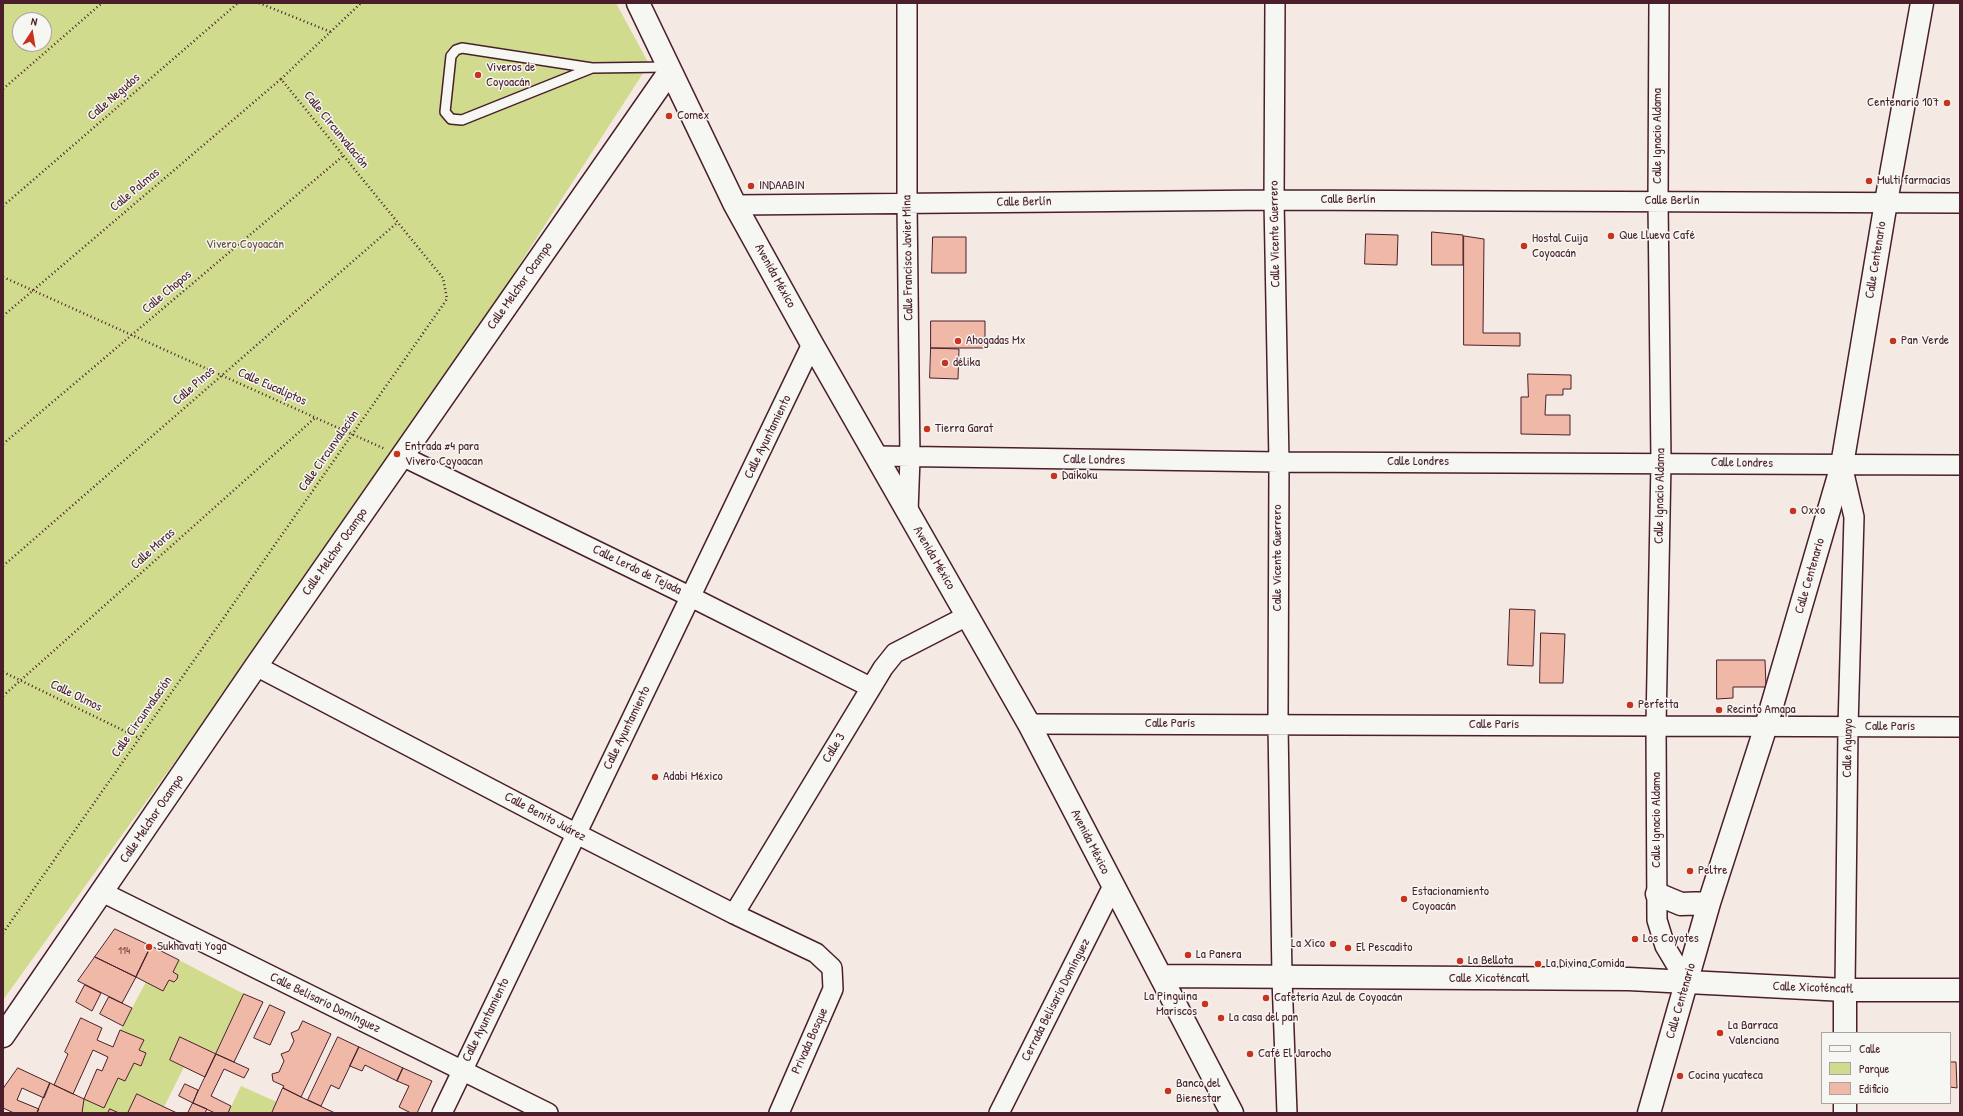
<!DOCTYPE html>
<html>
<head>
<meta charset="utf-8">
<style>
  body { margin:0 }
  #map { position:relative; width:1963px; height:1116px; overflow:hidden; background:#f5eae3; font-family:"Patrick Hand",sans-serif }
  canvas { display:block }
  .frame { position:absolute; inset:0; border:4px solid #4a1f2b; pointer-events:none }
  .legend { position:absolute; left:1821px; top:1032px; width:130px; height:72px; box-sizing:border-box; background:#f6f6f2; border:1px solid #b1a0a2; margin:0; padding:5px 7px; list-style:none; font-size:12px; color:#4a1f2b }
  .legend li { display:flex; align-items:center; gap:8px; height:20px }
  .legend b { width:20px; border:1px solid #b1a0a2 }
  .north { position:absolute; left:12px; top:12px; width:40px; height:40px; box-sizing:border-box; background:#f6f6f2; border:1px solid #b1a0a2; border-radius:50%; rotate:12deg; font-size:11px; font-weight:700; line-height:16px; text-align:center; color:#4a1f2b }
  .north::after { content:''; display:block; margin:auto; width:14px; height:18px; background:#c8321e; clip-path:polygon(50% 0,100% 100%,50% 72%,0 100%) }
</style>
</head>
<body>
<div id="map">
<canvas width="1963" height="1116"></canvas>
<div class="frame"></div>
<ul class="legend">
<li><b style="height:5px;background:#f6f6f2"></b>Calle</li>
<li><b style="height:11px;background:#d0db8e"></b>Parque</li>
<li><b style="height:11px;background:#f0b8a6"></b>Edificio</li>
</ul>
<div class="north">N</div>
</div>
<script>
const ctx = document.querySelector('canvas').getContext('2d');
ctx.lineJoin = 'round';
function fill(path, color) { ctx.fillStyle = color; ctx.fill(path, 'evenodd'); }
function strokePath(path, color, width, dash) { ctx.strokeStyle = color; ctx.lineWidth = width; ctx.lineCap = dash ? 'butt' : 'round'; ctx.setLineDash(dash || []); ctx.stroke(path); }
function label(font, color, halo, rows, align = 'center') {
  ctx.font = font + ' "Patrick Hand",sans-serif'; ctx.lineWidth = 3; ctx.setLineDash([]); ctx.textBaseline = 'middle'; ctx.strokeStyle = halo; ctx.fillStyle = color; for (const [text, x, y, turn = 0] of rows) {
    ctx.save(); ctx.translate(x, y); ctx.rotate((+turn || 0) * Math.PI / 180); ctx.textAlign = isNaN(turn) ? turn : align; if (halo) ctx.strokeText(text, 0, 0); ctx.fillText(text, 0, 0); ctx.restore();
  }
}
fill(new Path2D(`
  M3,3H616L649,64L397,454L3,1000ZM20,20H44V44H20Z
  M179,960L244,994L216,1054L180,1038L170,1060L184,1067L164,1107L137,1094L128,1113H119L111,1109L108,1113H82L84,1099L104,1108L118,1078L125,1081L134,1063L141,1066L146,1054L139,1050L143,1040L120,1030L146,982L176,981L178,975L173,972Z
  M241,1086L277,1102L272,1113H228Z`), '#d0db8e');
const building = new Path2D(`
  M1432,232L1463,235V265H1432Z
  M1366,234L1398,235L1397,265L1365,264Z
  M1464,236L1484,239L1483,333H1520V346L1464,345Z
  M933,237H966V273H932Z
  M931,321H985V348H931Z
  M931,348L959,349L958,379L930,378Z
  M1528,374L1571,375V389H1563V395H1546L1545,415H1570V435L1521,434V397H1528Z
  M1510,609L1535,610L1533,666L1508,665Z
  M1541,633L1565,634L1563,683H1540Z
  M1717,660H1765L1766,687H1733V698L1717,699Z
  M115,929L151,946L136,977L95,957Z
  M151,946L179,960L173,972L178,975L177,979L174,982L169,980L163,991L136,977Z
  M95,957L136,977L122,1003L78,981Z
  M85,985L101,993L92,1011L76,1002Z
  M244,994L263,1002L234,1062L216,1054Z
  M109,997L132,1008L123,1026L100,1014Z
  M270,1005L285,1012L270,1045L254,1038Z
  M81,1018L102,1028L97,1040L113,1047L120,1030L144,1040L139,1050L146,1053L141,1066L134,1063L125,1081L118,1078L104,1108L84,1099L97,1069L102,1071L108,1057L93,1050L73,1094L54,1085L68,1054L65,1052Z
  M303,1021L331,1034L301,1097L283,1088L284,1086L273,1081L272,1074L279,1072L284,1061L281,1054L289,1051L294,1041L291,1033L298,1030Z
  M180,1037L216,1054L205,1077L170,1060Z
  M338,1037L359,1047L339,1089L331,1085L321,1106L308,1100Z
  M359,1047L403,1068L397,1081L365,1065L362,1071L350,1066Z
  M216,1054L249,1069L244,1078L224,1069L211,1096L231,1106L228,1113H215L193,1103Z
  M1950,1062H1956L1957,1088L1950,1087Z
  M18,1068L50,1083L44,1098L22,1088L17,1100L39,1109L37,1113H14L3,1108V1089Z
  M403,1068L432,1081L417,1113H411L399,1107L409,1086L397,1081Z
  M50,1083L84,1099L82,1113H37Z
  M185,1084L198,1090L193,1103L179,1096Z
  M283,1088L301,1097L335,1113H272Z
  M137,1094L164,1107L177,1113H128Z
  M193,1103L207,1109L205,1113H188Z
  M110,1109L119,1113H108Z`);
fill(building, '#f0b8a6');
strokePath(building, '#4a1f2b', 1);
const lane = new Path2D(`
  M592,68L462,120L451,119L445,112L451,56L456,50L462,48L592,68L668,67`);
const street = new Path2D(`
  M907,3V203L910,458L908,512
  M1275,3L1274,200L1279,462L1278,724L1282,978L1287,1113
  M1659,3L1658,201L1661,462L1656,726L1657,920L1665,946L1687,983
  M735,205L1274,200L1960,203
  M402,456L691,597L870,687
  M877,456L1279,462L1960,465
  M1842,465L1854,517L1848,727L1845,990
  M256,666L575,833L734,914L816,953L832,968L833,989L779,1113
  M1029,724L1960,727
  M102,892L548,1113
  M734,914L883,668L895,653L967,616
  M442,1113L812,344
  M999,1113L1113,886`);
const secondary = new Path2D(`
  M638,3L735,205L812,344L1029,724L1232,1113
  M1657,894L1681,904L1709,903
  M1162,976L1629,979L1845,990H1960
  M1845,990V1033
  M3,1036L256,666L670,71
  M1845,1103V1113
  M1649,1113L1709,903L1766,726L1842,465L1886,202L1922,3`);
strokePath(lane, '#4a1f2b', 12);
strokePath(street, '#4a1f2b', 22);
strokePath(secondary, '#4a1f2b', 25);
strokePath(new Path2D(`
  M259,3L331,32
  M3,89L102,3
  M3,206L238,3
  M3,277L385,449
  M3,316L281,79
  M3,444L343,156
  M3,566L398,222
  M3,672L139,738
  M3,696L316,417
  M3,933L447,299L443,278L281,79L361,3`), '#4a1f2b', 2.5, [1, 3]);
strokePath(lane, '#f6f6f2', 9);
strokePath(street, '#f6f6f2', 19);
strokePath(secondary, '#f6f6f2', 22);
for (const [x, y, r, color] of [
  [478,75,4,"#c8321e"],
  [1947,103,4,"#c8321e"],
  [669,116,4,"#c8321e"],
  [1869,181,4,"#c8321e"],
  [751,186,4,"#c8321e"],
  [1611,236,4,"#c8321e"],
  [1524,246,4,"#c8321e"],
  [958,341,4,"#c8321e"],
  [1893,341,4,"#c8321e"],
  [945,363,4,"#c8321e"],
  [927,429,4,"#c8321e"],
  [397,454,4,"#c8321e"],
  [1054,476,4,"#c8321e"],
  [1793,511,4,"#c8321e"],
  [1630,705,4,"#c8321e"],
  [1719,710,4,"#c8321e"],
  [655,777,4,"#c8321e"],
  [1690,871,4,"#c8321e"],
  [1404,899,4,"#c8321e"],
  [1635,939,4,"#c8321e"],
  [1333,944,4,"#c8321e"],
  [149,947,4,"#c8321e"],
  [1348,948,4,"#c8321e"],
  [1188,955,4,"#c8321e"],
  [1460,961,4,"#c8321e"],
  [1538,964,4,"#c8321e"],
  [1266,998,4,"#c8321e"],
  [1205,1004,4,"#c8321e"],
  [1221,1018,4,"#c8321e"],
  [1720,1033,4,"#c8321e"],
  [1250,1054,4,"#c8321e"],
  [1680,1076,4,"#c8321e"],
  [1168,1091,4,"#c8321e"]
]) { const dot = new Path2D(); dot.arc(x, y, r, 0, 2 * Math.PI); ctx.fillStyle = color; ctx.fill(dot); strokePath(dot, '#f6f6f2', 1.5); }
label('11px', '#74454a', null, [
  ["114",124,951]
]);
label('13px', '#4a1f2b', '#f6f6f2', [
  ["Viveros de",486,68],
  ["Coyoacán",486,83],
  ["Centenario 107",1939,103,"right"],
  ["Comex",677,116],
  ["Multi farmacias",1877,181],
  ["INDAABIN",759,186],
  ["Que Llueva Café",1619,236],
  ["Hostal Cuija",1532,239],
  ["Coyoacán",1532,254],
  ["Ahogadas Mx",966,341],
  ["Pan Verde",1901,341],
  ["délika",953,363],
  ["Tierra Garat",935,429],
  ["Entrada #4 para",405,447],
  ["Vivero Coyoacan",405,462],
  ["Daikoku",1062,476],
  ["Oxxo",1801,511],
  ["Perfetta",1638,705],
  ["Recinto Amapa",1727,710],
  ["Adabi México",663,777],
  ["Peltre",1698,871],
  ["Estacionamiento",1412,892],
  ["Coyoacán",1412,907],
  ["Los Coyotes",1643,939],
  ["La Xico",1325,944,"right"],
  ["Sukhavati Yoga",157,947],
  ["El Pescadito",1356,948],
  ["La Panera",1196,955],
  ["La Bellota",1468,961],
  ["La Divina Comida",1546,964],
  ["La Pinguina",1197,997,"right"],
  ["Mariscos",1197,1012,"right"],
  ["Cafetería Azul de Coyoacán",1274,998],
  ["La casa del pan",1229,1018],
  ["La Barraca",1728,1026],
  ["Valenciana",1728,1041],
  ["Café El Jarocho",1258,1054],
  ["Cocina yucateca",1688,1076],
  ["Banco del",1176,1084],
  ["Bienestar",1176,1099]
], 'left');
label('13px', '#4a1f2b', '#f6f6f2', [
  ["Calle Negudos",114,97,-41],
  ["Calle Circunvalación",336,130,51],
  ["Calle Ignacio Aldama",1658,136,-90],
  ["Calle Palmas",135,190,-40],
  ["Calle Berlín",1348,200],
  ["Calle Berlín",1672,201],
  ["Calle Berlín",1024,202,-1],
  ["Calle Vicente Guerrero",1275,234,-91],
  ["Calle Francisco Javier Mina",908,258,-91],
  ["Calle Centenario",1876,260,-81],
  ["Avenida México",775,276,61],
  ["Calle Melchor Ocampo",520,286,-55],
  ["Calle Chopos",167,292,-40],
  ["Calle Pinos",194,386,-41],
  ["Calle Eucaliptos",272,387,24],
  ["Calle Ayuntamiento",768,437,-64],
  ["Calle Circunvalación",329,451,-55],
  ["Calle Londres",1094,460,1],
  ["Calle Londres",1418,462],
  ["Calle Londres",1742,463,1],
  ["Calle Ignacio Aldama",1660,496,-89],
  ["Calle Moras",153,549,-42],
  ["Calle Melchor Ocampo",335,552,-55],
  ["Avenida México",934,558,60],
  ["Calle Vicente Guerrero",1278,558,-90],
  ["Calle Lerdo de Tejada",637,570,26],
  ["Calle Centenario",1810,576,-74],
  ["Calle Olmos",76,696,26],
  ["Calle Circunvalación",142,717,-55],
  ["Calle París",1170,724],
  ["Calle París",1494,725],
  ["Calle París",1890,727],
  ["Calle Ayuntamiento",627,728,-64],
  ["Calle 3",834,748,-59],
  ["Calle Aguayo",1848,748,-89],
  ["Calle Benito Juárez",545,817,28],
  ["Calle Melchor Ocampo",152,819,-56],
  ["Calle Ignacio Aldama",1657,820,-90],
  ["Avenida México",1090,842,63],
  ["Calle Xicoténcatl",1489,979],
  ["Calle Xicoténcatl",1813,988,2],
  ["Cerrada Belisario Domínguez",1056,1000,-63],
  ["Calle Centenario",1681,1001,-74],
  ["Calle Belisario Domínguez",325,1003,26],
  ["Calle Ayuntamiento",486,1020,-64],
  ["Privada Bosque",810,1041,-66]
]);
label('13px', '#6c4e44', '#f6f6f2', [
  ["Vivero Coyoacán",245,245]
]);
</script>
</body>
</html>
